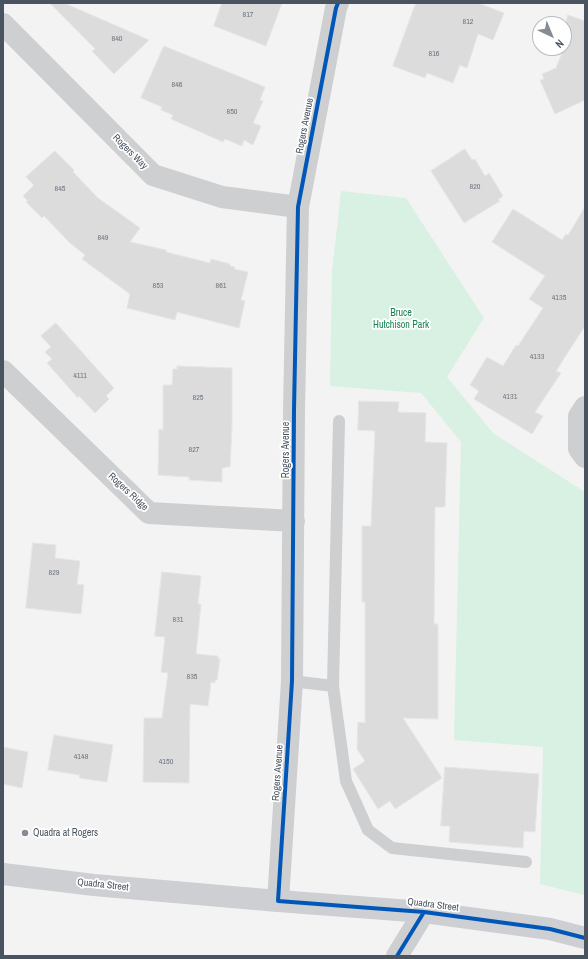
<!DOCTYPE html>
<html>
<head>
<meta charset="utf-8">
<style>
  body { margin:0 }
  #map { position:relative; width:588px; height:959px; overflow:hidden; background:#f3f3f3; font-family:"Archivo Narrow",sans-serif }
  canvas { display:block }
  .frame { position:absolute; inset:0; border:4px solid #4a5460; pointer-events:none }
  .north { position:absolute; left:532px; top:16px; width:40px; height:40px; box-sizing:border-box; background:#fff; border:1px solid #b7bbbf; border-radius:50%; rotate:136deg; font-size:11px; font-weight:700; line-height:16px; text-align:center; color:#4a5460 }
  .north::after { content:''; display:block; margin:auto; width:14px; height:18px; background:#858c93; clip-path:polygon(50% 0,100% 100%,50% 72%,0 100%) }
</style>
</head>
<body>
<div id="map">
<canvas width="588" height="959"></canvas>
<div class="frame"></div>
<div class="north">N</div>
</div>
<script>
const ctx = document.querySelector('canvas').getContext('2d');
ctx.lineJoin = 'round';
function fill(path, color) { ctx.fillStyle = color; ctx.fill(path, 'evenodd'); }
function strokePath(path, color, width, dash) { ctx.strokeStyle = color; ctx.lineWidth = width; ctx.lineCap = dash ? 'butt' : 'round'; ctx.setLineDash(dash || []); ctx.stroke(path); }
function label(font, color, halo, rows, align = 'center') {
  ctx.font = font + ' "Archivo Narrow",sans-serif'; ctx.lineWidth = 3.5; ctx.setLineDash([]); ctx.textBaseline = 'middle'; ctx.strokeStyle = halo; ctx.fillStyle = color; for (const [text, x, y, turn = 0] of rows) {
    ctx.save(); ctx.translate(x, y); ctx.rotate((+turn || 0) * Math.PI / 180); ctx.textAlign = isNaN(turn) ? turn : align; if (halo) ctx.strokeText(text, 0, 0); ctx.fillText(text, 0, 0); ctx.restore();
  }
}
fill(new Path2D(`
  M341,191L406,198L484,318L447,377L493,433L585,492V894L584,895L540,884L543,747L454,740L461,442L421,393L330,386L332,272Z`), '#d9f1e3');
const building = new Path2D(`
  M50,3H64L149,40L114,74L92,51L95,49Z
  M222,3H282L266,46L214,26Z
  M416,3H478L504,13L493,40L478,34L467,68L460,65L453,83L427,73L425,78L393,66Z
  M568,15L585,21V100L555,114L540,80L544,79L542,74L556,68L564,48V31Z
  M164,46L265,87L260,100L263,101L253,123L261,126L253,145L244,140L242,146L225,139L223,142L171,119L173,115L161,110L162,107L141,98Z
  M465,149L472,160L475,159L485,176L489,173L503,196L498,200L500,201L464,223L431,171Z
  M55,151L74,170L73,172L98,198L140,228L130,242L166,250V252L210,263L211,259L230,264V266L235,267L234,269L248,272L241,300L245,301L239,328L177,312L175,320L127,308L130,294L82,259L85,255L70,243L44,216L42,218L26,202L28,201L23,196L34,185L26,177Z
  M585,207V326L556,371L561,373L535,412L543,416L532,434L474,399L479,391L470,385L487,357L503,366L516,345L518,346L543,308L529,299L545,276L492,242L513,209L562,240L566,234L568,235Z
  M56,323L114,388L106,396L109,399L95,413L79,396L78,398L47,363L52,359L45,352L51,347L41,336Z
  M177,366L232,368V427L230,467H225V468H222V482L189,480V477L158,475L159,429L163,430V385H172L173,369H177Z
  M359,401L399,402L398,412L426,413L425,442L447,443L445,507H435L434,624H438V719L403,718L442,778L395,809L390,801L378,809L353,769L365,761L357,749L358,722L365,723V602H362V526H371L375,431L358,430Z
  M33,543L56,545L55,558L80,561L77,584L84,585L81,614L26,608Z
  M162,572L201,576L198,604H201L196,654L218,656V659H220L217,680H215V683L211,682L208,706L190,704L189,783L143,782L144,718H162L168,673L161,672L165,637L155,636Z
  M54,735L113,745L107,782L79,778L80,775L48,770Z
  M3,747L28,752L22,788L3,784Z
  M445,767L539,774L535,832L524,831L523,848L449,842L450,826H441Z`);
fill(building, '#dcdcdd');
strokePath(building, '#e4e5e6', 1);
strokePath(new Path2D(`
  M339,421L333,686L346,781L368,830L392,848L526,862
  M292,681L333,686`), '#cdcfd1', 12);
strokePath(new Path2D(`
  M3,24L153,175L222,197L298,207
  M3,371L149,513L294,521
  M585,407L579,416V449L585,457
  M278,901L292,681L294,410L298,207L336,8L338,3
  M397,956L424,912`), '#cdcfd1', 22);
strokePath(new Path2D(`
  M3,874L94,885L278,901L424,912L550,929L585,938`), '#cdcfd3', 22);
strokePath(new Path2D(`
  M338,3L336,8L298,207L294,410L292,681L278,901L424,912L550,929L585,938
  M397,956L424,912`), '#0057b8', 4);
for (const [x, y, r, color] of [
  [25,833,4,"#858c93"]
]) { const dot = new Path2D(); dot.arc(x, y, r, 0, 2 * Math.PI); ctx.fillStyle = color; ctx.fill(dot); strokePath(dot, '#fff', 1.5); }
label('8px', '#6f7780', null, [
  ["817",248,15],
  ["812",468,22],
  ["840",117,39],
  ["816",434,54],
  ["846",177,85],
  ["850",232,112],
  ["820",475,187],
  ["845",60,189],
  ["849",103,238],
  ["853",158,286],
  ["861",221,286],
  ["4135",559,298],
  ["4133",537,357],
  ["4111",80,376],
  ["4131",510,397],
  ["825",198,398],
  ["827",194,450],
  ["829",54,573],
  ["831",178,620],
  ["835",192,677],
  ["4148",81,757],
  ["4150",166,762]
]);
label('10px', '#4a5460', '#fff', [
  ["Rogers Avenue",305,126,-79],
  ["Rogers Way",130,152,45],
  ["Rogers Avenue",286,450,-90],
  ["Rogers Ridge",128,492,43],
  ["Rogers Avenue",278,773,-86],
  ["Quadra Street",103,885,6],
  ["Quadra Street",433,905,7]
]);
label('10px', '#198252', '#fff', [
  ["Bruce",401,313],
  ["Hutchison Park",401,325]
]);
label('10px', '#4a5460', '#fff', [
  ["Quadra at Rogers",33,833]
], 'left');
</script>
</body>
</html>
